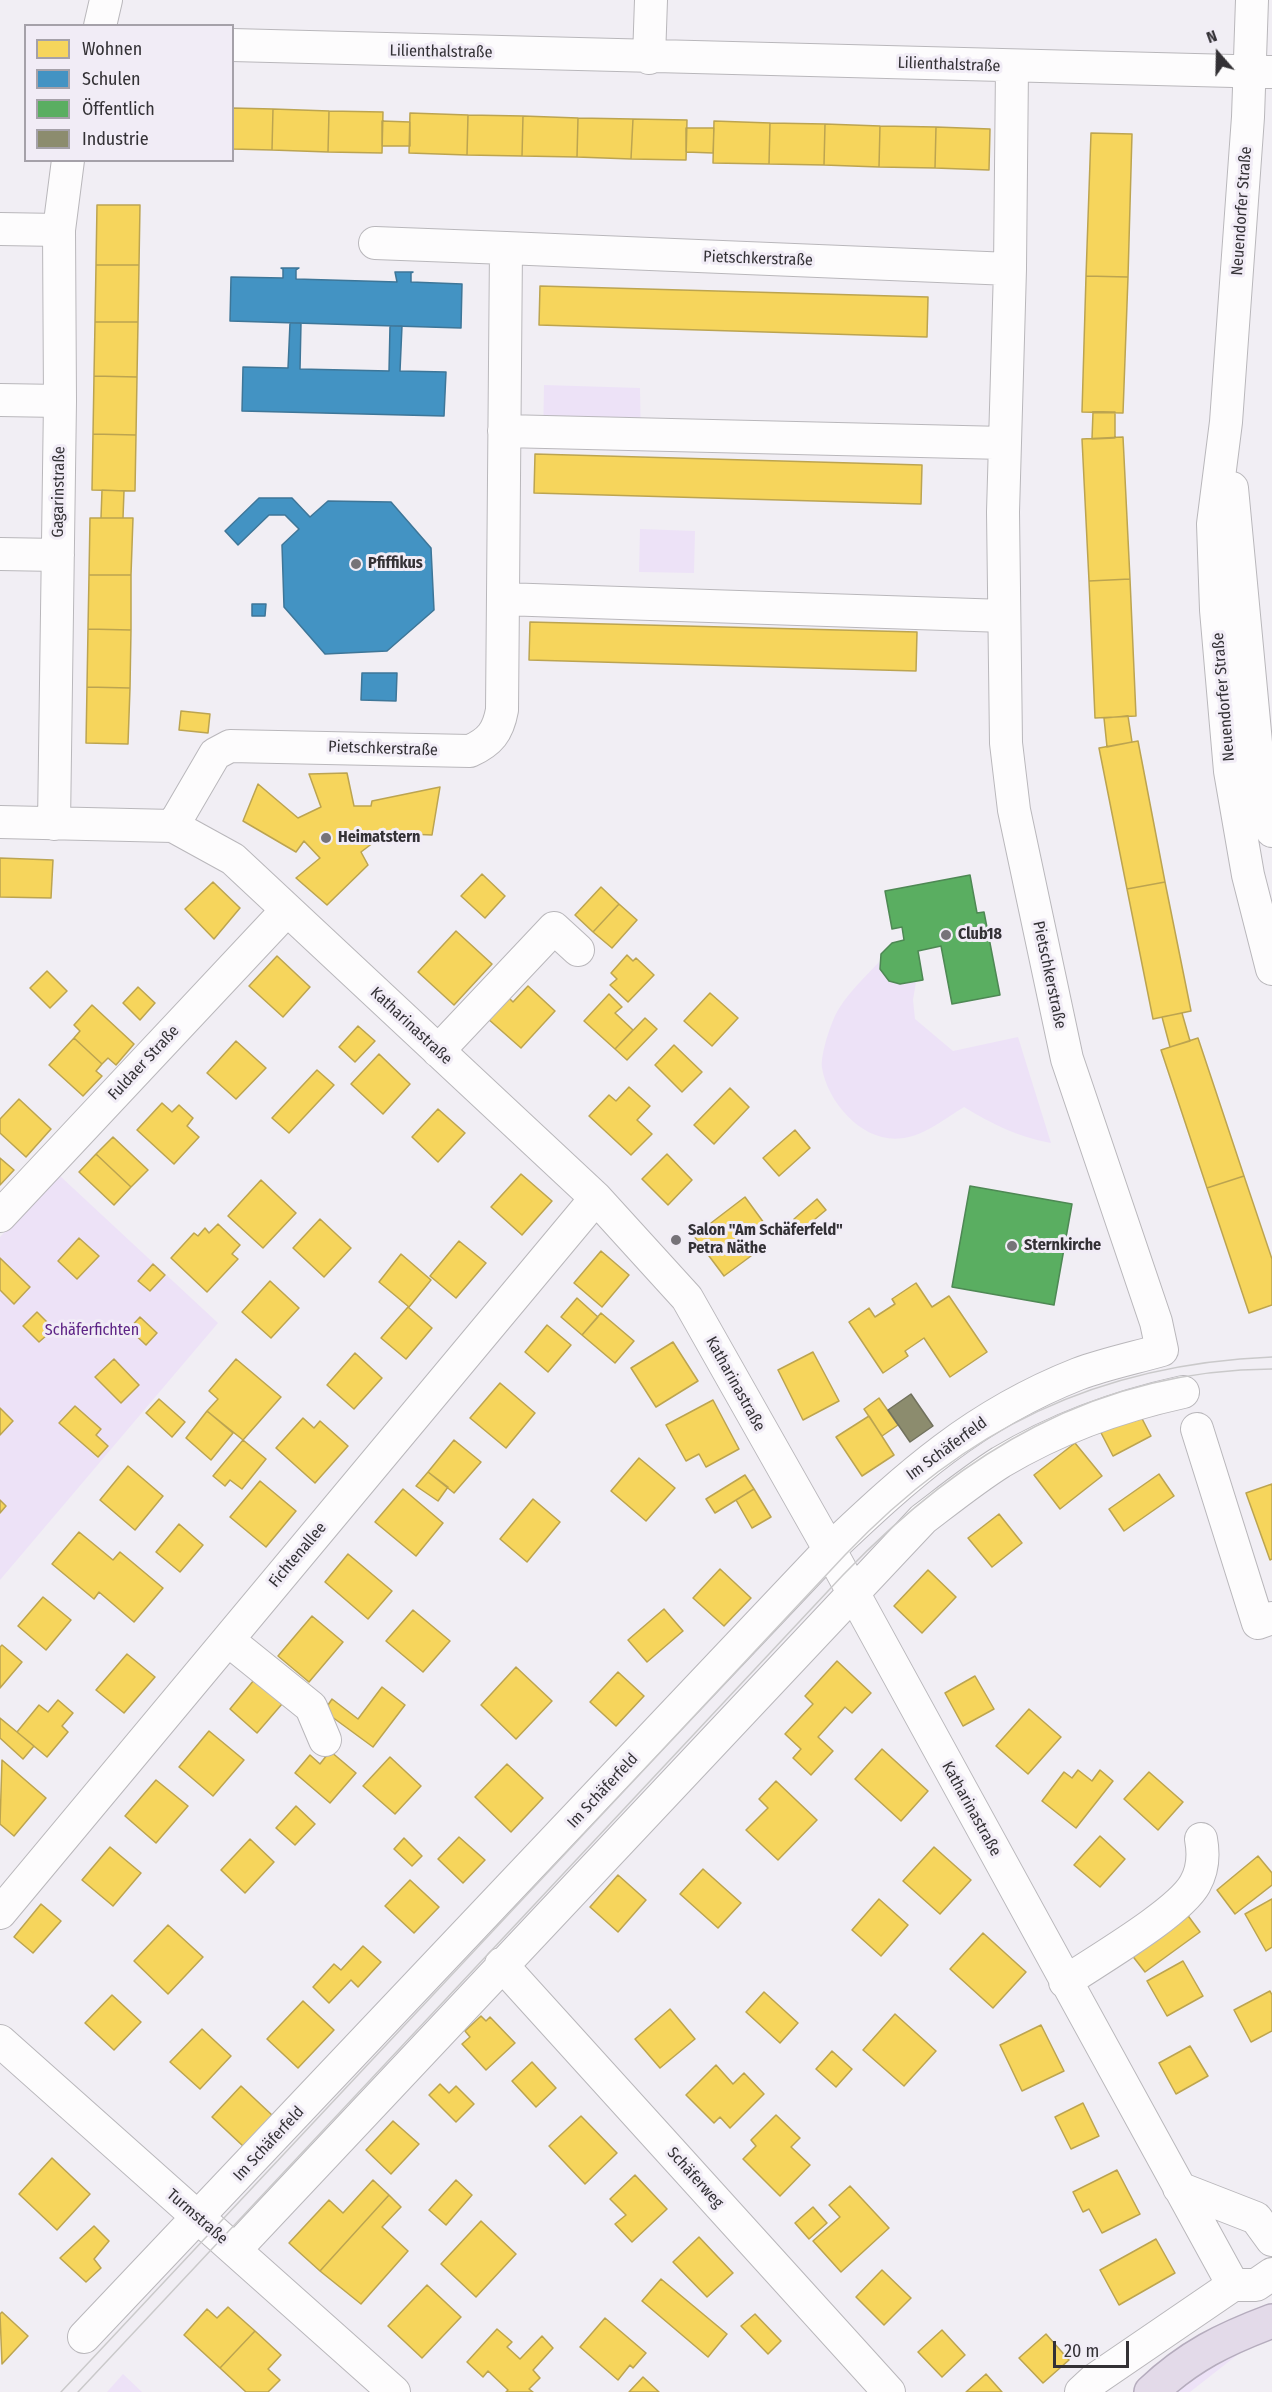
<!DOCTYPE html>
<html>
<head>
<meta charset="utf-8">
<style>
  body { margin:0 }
  #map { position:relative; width:1272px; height:2392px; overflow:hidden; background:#f1eef4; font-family:"Fira Sans Condensed",sans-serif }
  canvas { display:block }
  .legend { position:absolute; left:24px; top:24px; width:210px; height:138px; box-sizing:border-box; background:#f1ecf6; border:2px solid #a5a1a9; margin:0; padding:8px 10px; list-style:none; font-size:18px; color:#333135 }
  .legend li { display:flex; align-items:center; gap:12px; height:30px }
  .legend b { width:30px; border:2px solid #a5a1a9 }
  .north { position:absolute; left:1188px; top:24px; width:60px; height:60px; -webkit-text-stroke:4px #f1ecf6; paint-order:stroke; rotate:340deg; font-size:16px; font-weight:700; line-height:24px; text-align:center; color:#333135 }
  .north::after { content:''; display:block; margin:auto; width:21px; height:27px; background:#333135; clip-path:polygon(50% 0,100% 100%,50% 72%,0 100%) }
  .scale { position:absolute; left:1053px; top:2341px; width:76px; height:27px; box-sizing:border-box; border:3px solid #333135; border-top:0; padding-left:8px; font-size:18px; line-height:21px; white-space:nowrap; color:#333135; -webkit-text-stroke:4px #f1ecf6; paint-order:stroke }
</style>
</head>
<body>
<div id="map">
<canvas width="1272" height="2392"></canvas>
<ul class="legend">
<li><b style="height:16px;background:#f6d55c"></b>Wohnen</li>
<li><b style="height:16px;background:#4393c3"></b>Schulen</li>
<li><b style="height:16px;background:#5aae61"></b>Öffentlich</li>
<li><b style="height:16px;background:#8c8c6e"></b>Industrie</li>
</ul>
<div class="north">N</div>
<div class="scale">20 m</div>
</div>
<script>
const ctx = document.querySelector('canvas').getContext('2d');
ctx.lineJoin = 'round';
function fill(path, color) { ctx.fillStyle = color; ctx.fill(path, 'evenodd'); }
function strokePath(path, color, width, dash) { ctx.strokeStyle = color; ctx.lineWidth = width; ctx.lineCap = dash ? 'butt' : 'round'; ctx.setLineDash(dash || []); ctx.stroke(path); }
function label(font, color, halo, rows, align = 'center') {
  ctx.font = font + ' "Fira Sans Condensed",sans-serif'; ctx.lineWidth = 6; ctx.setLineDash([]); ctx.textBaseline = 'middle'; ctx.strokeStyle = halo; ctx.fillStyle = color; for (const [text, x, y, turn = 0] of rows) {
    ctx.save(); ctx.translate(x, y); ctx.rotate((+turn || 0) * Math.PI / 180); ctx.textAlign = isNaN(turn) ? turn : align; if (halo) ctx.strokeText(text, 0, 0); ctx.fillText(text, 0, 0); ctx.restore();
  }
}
fill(new Path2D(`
  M544,385L640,388L641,445L543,441Z
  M640,529L695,531L694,573L639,572Z
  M879,962C883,984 898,985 916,982L913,1000L915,1019L953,1051L1018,1037L1051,1143C1018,1137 992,1124 964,1107C946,1118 925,1135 904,1138C865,1145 828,1104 822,1068C820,1055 832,1018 840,1007C850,991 866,976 879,962Z
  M59,1175L218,1323L0,1580V1237Z
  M1241,2352L1190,2392H1174L1194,2371Z
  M123,2374L142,2392H107Z`), '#ede2f7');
const homes = new Path2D(`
  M232,108L273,109L272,150L232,149Z
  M273,109L329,111L328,152L272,150Z
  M329,111L383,112L382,153L328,152Z
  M410,113L468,115L467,155L409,153Z
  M468,115L523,116L522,156L467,155Z
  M523,116L578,118L577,157L522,156Z
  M578,118L633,119L631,159L577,157Z
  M633,119L687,120L686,160L631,159Z
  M382,121L410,122V146H382Z
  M714,121L770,123L769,164L713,163Z
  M770,123L825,124L824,165L769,164Z
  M825,124L880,126L879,167L824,165Z
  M880,126L936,127L935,168L879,167Z
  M936,127L990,129L989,170L935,168Z
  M686,128H714L713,153L686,152Z
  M1091,133L1132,134L1128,277L1086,276Z
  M97,205H140L139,265H96Z
  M96,265H139L138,322H95Z
  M1086,276L1128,277L1123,413L1082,412Z
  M540,286L928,297L927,337L539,325Z
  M95,322H138L137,377L94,376Z
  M94,376L137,377L136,435L93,434Z
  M1093,412H1115V438L1092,439Z
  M93,434L136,435L135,491L92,490Z
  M1123,437L1130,579L1089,581L1082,439Z
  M535,454L922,465L921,504L534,493Z
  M102,490L124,491L123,518H101Z
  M90,518H133L131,575H89Z
  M89,575H131V630L88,629Z
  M1130,579L1136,716L1095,718L1089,581Z
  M530,622L917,632L916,671L529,660Z
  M88,629L131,630L130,688L87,687Z
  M87,687L130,688L128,744L86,743Z
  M181,711L210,714L208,733L179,730Z
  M1128,716L1132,742L1107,747L1104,718Z
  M1138,741L1165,882L1127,889L1099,748Z
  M347,773L354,806H371L372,801L440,787L432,835L386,833L361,852L368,865L327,905L296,878L320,858L304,841L296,852L243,821L258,784L298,818L321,807L309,774Z
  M0,858L53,860L51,898L0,897Z
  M482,874L505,896L485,918L461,896Z
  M213,882L240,908L214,939L185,909Z
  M1165,882L1191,1011L1153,1019L1127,889Z
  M601,887L619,904L593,932L575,915Z
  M619,904L637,920L612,948L593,932Z
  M456,931L492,964L454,1005L418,972Z
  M627,955L633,961L636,958L654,975L628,1002L610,985L617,979L611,973Z
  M277,956L310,987L283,1017L249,986Z
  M47,971L67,991L50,1008L30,988Z
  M528,986L555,1011L521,1048L487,1018L507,996L513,1002Z
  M138,987L155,1003L140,1020L123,1003Z
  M710,993L738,1018L712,1046L684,1021Z
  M609,994L622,1007L615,1013L633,1030L615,1049L584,1021Z
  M92,1005L134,1044L116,1065L108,1058L102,1064L74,1038L80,1031L74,1025Z
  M1182,1013L1190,1041L1170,1047L1162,1017Z
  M645,1018L657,1029L627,1060L615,1049Z
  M358,1026L375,1041L355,1062L339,1047Z
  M74,1038L102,1064L96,1071L102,1076L83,1096L49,1065Z
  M1198,1038L1244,1176L1207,1188L1161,1050Z
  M236,1041L266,1068L236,1099L207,1073Z
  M674,1045L702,1072L682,1092L655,1065Z
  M379,1054L410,1084L383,1114L351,1084Z
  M317,1070L334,1085L289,1133L272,1118Z
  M629,1087L650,1106L637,1120L652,1134L631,1155L589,1116L609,1095L616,1101Z
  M730,1088L749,1107L714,1144L694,1125Z
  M19,1099L51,1129L26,1157L0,1133V1119Z
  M162,1103L172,1112L179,1105L193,1118L187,1126L199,1137L174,1164L137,1130Z
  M438,1109L465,1133L438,1162L412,1137Z
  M795,1130L810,1148L779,1176L763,1158Z
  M113,1137L148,1170L131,1187L96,1154Z
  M96,1154L131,1187L114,1205L79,1172Z
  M667,1154L692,1180L668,1205L642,1179Z
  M0,1158L14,1170L0,1185Z
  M521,1174L552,1201L522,1235L491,1207Z
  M1244,1176L1272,1259V1305L1249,1313L1207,1188Z
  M261,1180L296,1213L263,1248L228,1216Z
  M745,1197L764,1223L740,1241L751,1256L724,1276L694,1236Z
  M817,1199L826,1210L802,1230L794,1219Z
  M320,1219L351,1248L324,1277L293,1248Z
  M218,1224L240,1245L232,1254L238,1259L207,1292L171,1258L194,1233L198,1236L205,1228L209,1233Z
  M79,1238L99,1256L77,1279L58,1261Z
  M459,1241L486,1263L456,1298L430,1276Z
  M601,1251L629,1275L602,1307L574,1283Z
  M401,1254L431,1280L409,1307L379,1282Z
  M0,1258L30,1287L14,1304L0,1290Z
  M153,1264L165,1275L150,1291L138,1281Z
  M270,1281L299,1308L271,1338L242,1312Z
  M916,1283L932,1307L949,1296L987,1352L950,1377L924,1338L905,1351L908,1356L883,1373L849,1322L869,1308L875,1317L895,1304L892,1299Z
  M577,1298L598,1317L582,1335L561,1317Z
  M408,1307L432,1328L406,1359L381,1338Z
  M37,1312L54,1329L39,1342L23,1326Z
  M601,1313L634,1341L615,1363L582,1335Z
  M140,1317L157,1333L146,1345L129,1329Z
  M547,1325L571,1345L548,1372L525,1352Z
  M673,1342L698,1381L656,1407L631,1368Z
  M813,1352L839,1401L803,1420L778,1370Z
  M355,1353L382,1378L354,1409L327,1385Z
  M114,1359L139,1385L121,1403L95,1377Z
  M236,1359L281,1397L243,1440L207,1411L218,1399L209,1391Z
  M500,1383L535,1413L506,1448L470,1418Z
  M879,1398L898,1425L882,1436L864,1409Z
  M159,1399L185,1422L172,1437L146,1413Z
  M713,1400L739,1449L706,1467L699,1454L686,1461L666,1425Z
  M75,1406L101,1429L96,1435L108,1446L98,1457L59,1423Z
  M1136,1407L1151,1436L1113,1456L1098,1427Z
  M0,1408L13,1421L0,1435Z
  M207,1411L233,1433L211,1460L186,1438Z
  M869,1416L894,1455L862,1476L836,1437Z
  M303,1418L314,1428L320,1421L348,1446L315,1483L276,1448Z
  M243,1440L266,1459L242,1489L230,1480L225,1486L213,1476Z
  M454,1440L481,1462L454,1493L428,1472Z
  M1075,1443L1102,1476L1060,1509L1034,1475Z
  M639,1458L675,1488L646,1521L611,1491Z
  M128,1466L163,1496L135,1530L100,1500Z
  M428,1472L448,1487L438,1501L416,1486Z
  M1159,1474L1174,1496L1124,1531L1109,1509Z
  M745,1475L754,1489L715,1513L706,1499Z
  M260,1481L296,1511L266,1547L230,1517Z
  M1272,1484V1559L1270,1560L1246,1493Z
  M403,1489L443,1523L416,1556L375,1522Z
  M754,1489L771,1517L752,1528L736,1500Z
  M533,1499L560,1522L527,1562L500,1539Z
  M0,1500L6,1506L0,1513Z
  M999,1514L1022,1543L992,1567L968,1538Z
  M179,1524L203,1545L180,1572L156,1552Z
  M79,1532L113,1560L120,1552L163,1588L134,1622L99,1592L94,1599L52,1564Z
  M348,1554L392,1591L368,1619L325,1582Z
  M720,1569L751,1598L724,1626L693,1598Z
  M928,1570L956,1597L922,1633L894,1606Z
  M43,1597L71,1620L46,1650L18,1626Z
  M664,1609L683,1631L647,1662L628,1640Z
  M413,1610L450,1641L423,1672L386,1641Z
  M312,1616L343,1642L309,1682L278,1656Z
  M2,1645L22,1662L0,1688V1647Z
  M127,1654L155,1677L124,1713L96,1690Z
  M837,1661L871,1693L852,1713L845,1707L818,1737L833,1751L811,1775L793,1758L801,1749L785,1734L813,1704L805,1696Z
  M516,1667L552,1701L516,1739L481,1705Z
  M618,1672L644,1696L616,1726L590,1702Z
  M975,1676L994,1709L963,1726L945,1693Z
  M254,1680L282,1704L257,1733L230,1709Z
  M382,1687L405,1705L373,1747L324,1711L332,1699L358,1719Z
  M58,1700L73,1713L62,1726L68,1732L47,1757L17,1732L39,1705L48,1712Z
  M1029,1709L1061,1737L1028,1774L996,1746Z
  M0,1718L34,1746L23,1759L0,1738Z
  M209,1731L244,1760L213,1796L179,1767Z
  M882,1749L928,1791L901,1821L855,1779Z
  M330,1751L356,1773L330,1803L295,1773L310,1755L320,1764Z
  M390,1757L421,1786L395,1814L363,1786Z
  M2,1760L46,1798L14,1836L0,1824Z
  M507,1764L543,1798L511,1832L475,1797Z
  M1078,1770L1092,1781L1100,1770L1113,1781L1076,1828L1042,1801L1064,1772L1072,1778Z
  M1149,1772L1183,1802L1158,1830L1124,1799Z
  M156,1780L188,1806L156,1843L125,1816Z
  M776,1781L817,1820L778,1860L746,1830L768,1808L759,1799Z
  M296,1806L315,1824L295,1845L276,1828Z
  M1100,1836L1125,1859L1100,1887L1074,1865Z
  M459,1837L485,1860L463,1883L438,1859Z
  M404,1838L422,1856L412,1866L394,1849Z
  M250,1839L274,1862L245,1893L221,1870Z
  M110,1847L141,1873L113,1906L82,1880Z
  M934,1847L971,1880L940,1914L903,1881Z
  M1258,1856L1272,1873V1885L1235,1914L1217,1890Z
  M703,1869L741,1903L718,1928L680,1894Z
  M618,1875L646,1900L618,1932L590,1907Z
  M410,1880L439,1907L414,1933L385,1906Z
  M879,1899L908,1925L881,1956L852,1930Z
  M1272,1899V1947L1266,1951L1245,1914Z
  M41,1904L61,1921L33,1953L14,1937Z
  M1186,1913L1200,1932L1145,1972L1131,1954Z
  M168,1925L203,1957L168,1994L134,1961Z
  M983,1933L1026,1972L993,2008L950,1969Z
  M363,1946L381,1962L358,1987L351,1980L329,2003L313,1987L334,1964L341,1970Z
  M1183,1961L1203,1996L1167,2016L1147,1981Z
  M1270,1991L1272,1995V2031L1251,2042L1234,2010Z
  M764,1992L798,2023L780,2043L746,2012Z
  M112,1995L141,2022L114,2050L85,2023Z
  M303,2001L334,2030L298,2068L267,2039Z
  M670,2009L695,2039L660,2068L635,2039Z
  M895,2014L936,2051L904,2086L863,2050Z
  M481,2016L486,2021L490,2017L515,2043L486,2070L462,2044L470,2037L465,2031Z
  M1041,2025L1064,2071L1022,2091L1000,2045Z
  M202,2029L231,2056L200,2089L170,2062Z
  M1190,2046L1208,2076L1176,2094L1159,2063Z
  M832,2051L852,2069L836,2087L816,2069Z
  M532,2062L556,2088L536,2107L512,2081Z
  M716,2065L733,2084L744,2073L764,2094L730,2128L720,2117L714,2123L686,2095Z
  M440,2084L449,2093L456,2086L474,2104L456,2122L429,2095Z
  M241,2086L273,2116L244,2147L212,2117Z
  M1083,2103L1099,2136L1071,2149L1055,2117Z
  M776,2115L800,2138L791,2147L810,2165L780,2196L743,2159L756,2146L751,2140Z
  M581,2116L617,2153L585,2184L549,2146Z
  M393,2121L419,2144L391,2174L366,2150Z
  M52,2158L90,2194L57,2230L19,2194Z
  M1117,2170L1140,2214L1102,2233L1089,2209L1083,2212L1073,2192Z
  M635,2175L667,2209L632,2242L615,2224L626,2215L610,2199Z
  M373,2180L389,2195L320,2271L289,2243L329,2200L343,2213Z
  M456,2180L472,2195L446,2225L429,2210Z
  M850,2186L889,2228L841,2272L813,2241L840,2217L829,2205Z
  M389,2195L401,2207L382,2227L408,2251L361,2304L320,2271Z
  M813,2207L827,2223L809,2239L795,2223Z
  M481,2221L516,2254L476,2297L441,2264Z
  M94,2226L109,2241L94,2259L101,2268L86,2282L60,2258Z
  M699,2237L733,2273L707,2297L673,2262Z
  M1156,2239L1175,2273L1119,2305L1100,2270Z
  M882,2270L911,2298L884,2325L856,2297Z
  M661,2279L727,2334L708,2357L642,2301Z
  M427,2285L461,2317L422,2358L388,2326Z
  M228,2307L255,2331L220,2368L184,2335L207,2309L217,2318Z
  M2,2312L28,2336L2,2364L0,2314Z
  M755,2314L781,2341L768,2354L741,2326Z
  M605,2318L646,2353L633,2368L630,2365L618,2380L580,2347Z
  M497,2329L512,2342L507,2347L520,2359L542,2336L553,2348L533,2370L540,2378L529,2389L533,2392H506L508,2390L488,2371L483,2377L467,2362Z
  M942,2330L965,2355L942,2377L918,2352Z
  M255,2331L281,2355L268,2369L280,2380L268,2392H246L220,2368Z
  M1046,2334L1069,2360L1043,2383L1019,2358Z
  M986,2374L1002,2392H966Z
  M643,2377L659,2392H629Z`);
fill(homes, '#f6d55c');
strokePath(homes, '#bca450', 1.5);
const schools = new Path2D(`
  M281,268H299L296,270V279L397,282L395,272H413L411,273V282L462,284L461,328L230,321L231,277L283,278V269Z
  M290,323H301L300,369L389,371L390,326H402L400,371L446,372L444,416L242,411L243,367L288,368Z
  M259,498H292L310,517L328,501L391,502L431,548L434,610L387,651L325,654L284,607L282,545L299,529L285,515H269L238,545L225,531Z
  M252,604H266L265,616H252Z
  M362,673H397L396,701L361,700Z`);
fill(schools, '#4393c3');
strokePath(schools, '#3e7698', 1.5);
const public = new Path2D(`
  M970,875L977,913L984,912L1000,995L952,1004L941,946L918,951L923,980L900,984L889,981L880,969L881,954L892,943L904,940L902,927L892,929L885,891Z
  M970,1186L1072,1204L1054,1305L952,1287Z`);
fill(public, '#5aae61');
strokePath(public, '#4e8854', 1.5);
const industry = new Path2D(`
  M911,1394L933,1426L910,1442L888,1410Z`);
fill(industry, '#8c8c6e');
strokePath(industry, '#71715d', 1.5);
const minor = new Path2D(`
  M1252,0L1248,117L1226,422L1213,524L1216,610L1230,771L1248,875L1272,969
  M100,26L106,0
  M232,45L1272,72
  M649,58L651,0
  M0,229L59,230
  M506,248L1010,269
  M0,400L60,401
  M504,431L1004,443
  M1232,488L1258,764L1272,831
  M0,554L58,555
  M503,599L1004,616
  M0,822L173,826L233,859L596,1198L687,1298L837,1563L1233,2285H1256L1272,2274
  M54,824L60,401L59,230L68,160
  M173,826L215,754L230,746L470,751C490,742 498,732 502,710L506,248L375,243
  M438,1051L554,928L578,950
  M0,1216L287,910
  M1197,1429L1258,1623L1272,1618
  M228,1640L311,1707L325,1740
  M0,1913L596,1198
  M501,1964L889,2392
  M1065,1982C1096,1961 1179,1913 1195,1884C1203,1870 1204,1855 1201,1839
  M0,2041L394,2392
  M1179,2188L1256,2218L1272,2240
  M235,2250L923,1519C948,1500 974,1479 1001,1462C1058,1428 1119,1406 1183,1392
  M84,2337L829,1550C908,1475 974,1415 1078,1374C1105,1364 1134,1358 1162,1350L1156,1322L1067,1059L1014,810L1006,743L1003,512L1010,269L1012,67
  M1081,2392L1094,2380L1233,2285`);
const highway = new Path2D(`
  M1151,2392C1189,2356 1224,2339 1272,2321`);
strokePath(minor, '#b9b7bb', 34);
strokePath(highway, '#b5acbd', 36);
strokePath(minor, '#fdfcfd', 32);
strokePath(highway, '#e3dae9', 33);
strokePath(new Path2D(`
  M61,2392L845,1555C965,1429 1097,1364 1272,1357
  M78,2392L843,1575C961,1452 1096,1370 1272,1369`), '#cac9ca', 1.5);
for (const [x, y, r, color] of [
  [356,564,6,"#767378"],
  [326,838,6,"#767378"],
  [946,935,6,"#767378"],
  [676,1240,6,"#767378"],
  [1012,1246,6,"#767378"]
]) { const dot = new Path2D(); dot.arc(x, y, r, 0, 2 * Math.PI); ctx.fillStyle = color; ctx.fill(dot); strokePath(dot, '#f1ecf6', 2); }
label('16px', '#333135', '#f1ecf6', [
  ["Lilienthalstraße",441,52,1],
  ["Lilienthalstraße",949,65,2],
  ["Neuendorfer Straße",1242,211,-86],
  ["Pietschkerstraße",758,259,2],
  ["Gagarinstraße",59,492,-89],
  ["Neuendorfer Straße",1224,697,-95],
  ["Pietschkerstraße",383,749,2],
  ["Pietschkerstraße",1049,975,78],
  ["Katharinastraße",411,1026,43],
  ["Fuldaer Straße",144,1063,-47],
  ["Katharinastraße",735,1384,61],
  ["Im Schäferfeld",947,1449,-36],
  ["Fichtenallee",298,1555,-50],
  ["Im Schäferfeld",603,1791,-47],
  ["Katharinastraße",971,1809,61],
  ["Im Schäferfeld",269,2144,-47],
  ["Schäferweg",695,2178,48],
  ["Turmstraße",197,2217,41]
]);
label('bold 16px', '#333135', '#f1ecf6', [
  ["Pfiffikus",368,564],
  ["Heimatstern",338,838],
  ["Club18",958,935],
  ["Salon \"Am Schäferfeld\"",688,1231],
  ["Petra Näthe",688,1249],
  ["Sternkirche",1024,1246]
], 'left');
label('16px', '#5e2486', '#f1ecf6', [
  ["Schäferfichten",92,1331]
]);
</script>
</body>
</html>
